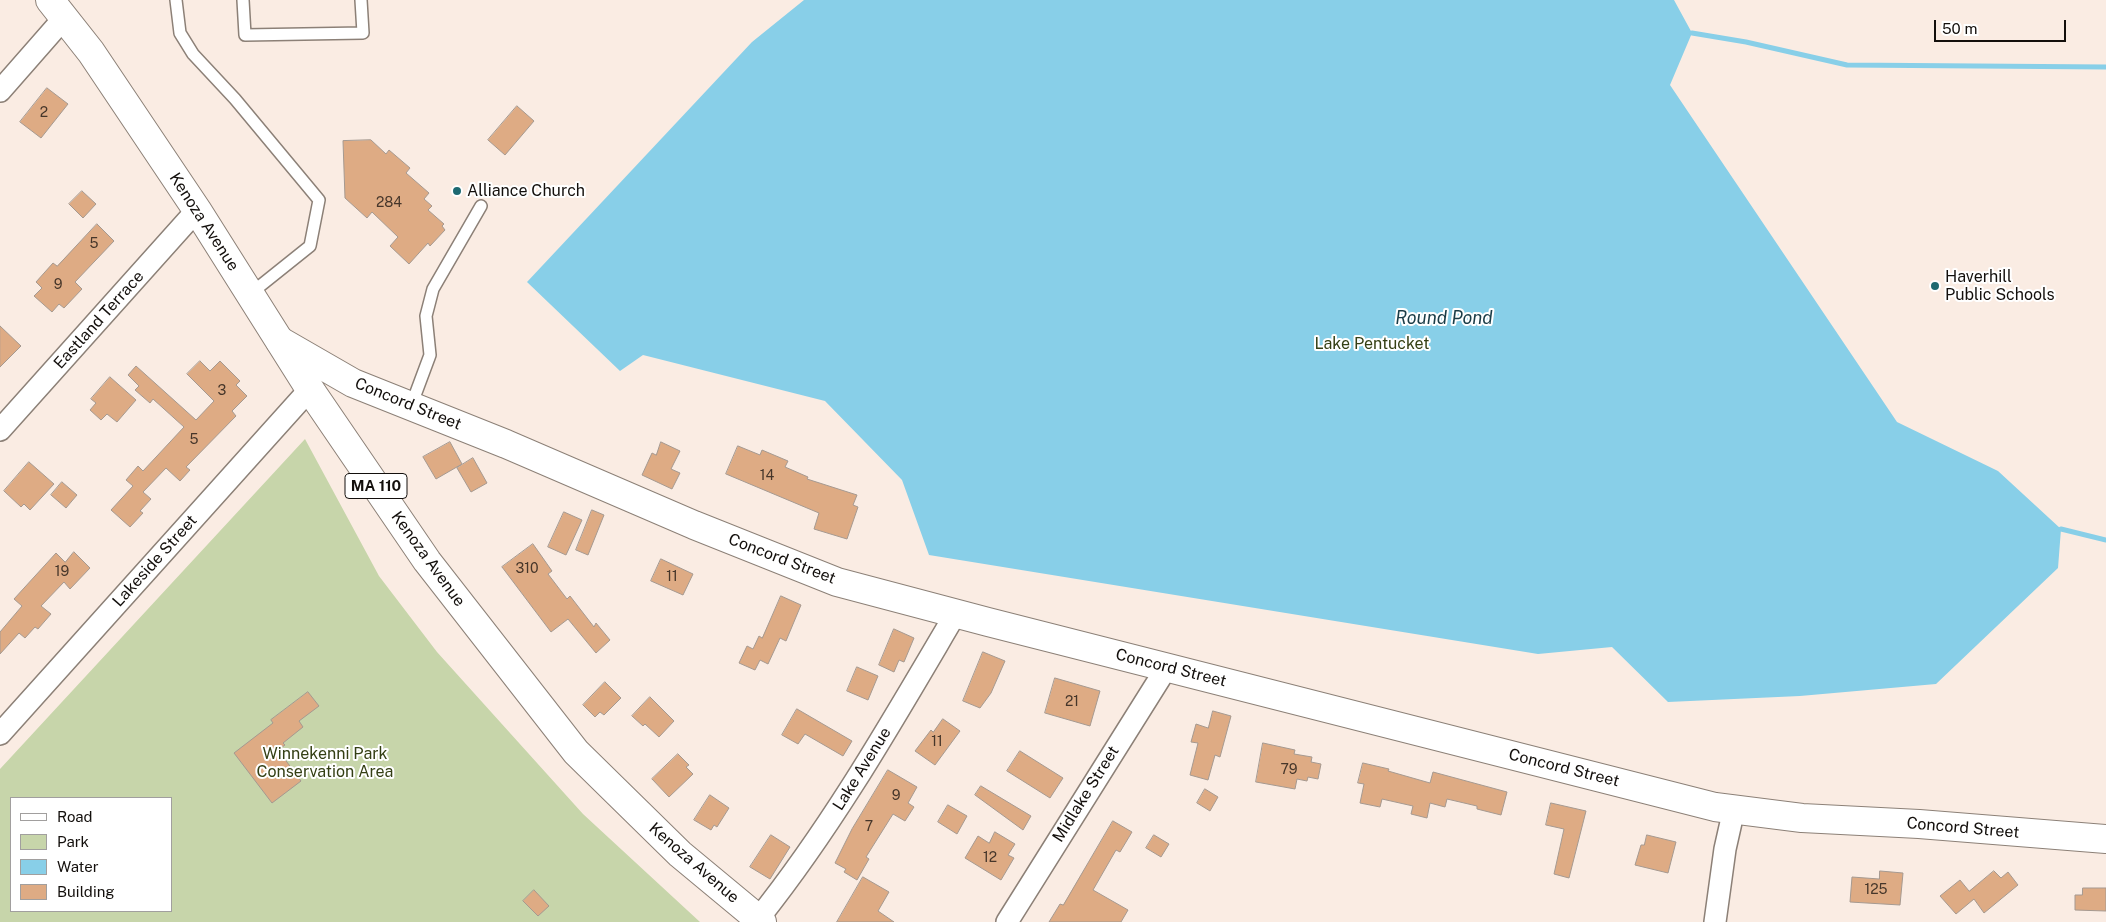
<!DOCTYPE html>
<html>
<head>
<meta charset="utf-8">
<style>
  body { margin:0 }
  #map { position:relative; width:2106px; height:922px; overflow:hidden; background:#faece3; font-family:"Public Sans",sans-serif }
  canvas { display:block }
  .legend { position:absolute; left:10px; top:797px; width:162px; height:115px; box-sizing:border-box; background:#fff; border:1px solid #a19f9e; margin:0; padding:6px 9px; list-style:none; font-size:15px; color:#130f0c }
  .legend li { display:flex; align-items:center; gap:10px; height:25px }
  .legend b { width:25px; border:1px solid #a19f9e }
  .scale { position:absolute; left:1934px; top:20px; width:132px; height:22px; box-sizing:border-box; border:2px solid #130f0c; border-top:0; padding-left:6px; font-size:15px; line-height:18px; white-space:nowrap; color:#130f0c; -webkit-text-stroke:4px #fff; paint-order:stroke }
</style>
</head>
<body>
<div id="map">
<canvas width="2106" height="922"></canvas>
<ul class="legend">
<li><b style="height:6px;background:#fff"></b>Road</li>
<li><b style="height:14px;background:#c7d5aa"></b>Park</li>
<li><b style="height:14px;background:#88cfe8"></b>Water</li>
<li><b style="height:14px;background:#deab84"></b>Building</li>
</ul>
<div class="scale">50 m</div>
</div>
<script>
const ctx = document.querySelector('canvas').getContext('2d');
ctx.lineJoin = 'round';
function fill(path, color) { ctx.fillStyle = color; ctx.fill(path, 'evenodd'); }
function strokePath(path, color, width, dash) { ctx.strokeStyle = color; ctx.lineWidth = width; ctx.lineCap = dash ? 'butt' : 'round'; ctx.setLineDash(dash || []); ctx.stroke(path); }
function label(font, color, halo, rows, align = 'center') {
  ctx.font = font + ' "Public Sans",sans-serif'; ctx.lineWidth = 4; ctx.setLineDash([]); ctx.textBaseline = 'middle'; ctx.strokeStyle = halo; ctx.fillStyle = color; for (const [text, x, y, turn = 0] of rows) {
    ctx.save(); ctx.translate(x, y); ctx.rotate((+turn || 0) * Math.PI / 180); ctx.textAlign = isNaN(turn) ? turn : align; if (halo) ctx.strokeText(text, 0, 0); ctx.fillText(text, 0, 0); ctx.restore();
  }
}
fill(new Path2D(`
  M305,439L379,576L437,652L583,814L700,922H0V769ZM11,798H171V911H11Z`), '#c7d5aa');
fill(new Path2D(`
  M804,0H1674L1692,33L1670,85L1897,422L1998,471L2061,529L2058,568L1936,684L1800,696L1668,702L1612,647L1538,654L929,555L902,480L825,401L643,355L620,371L527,282L752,42Z`), '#88cfe8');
strokePath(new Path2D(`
  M1692,33L1746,42L1847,65L2106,67
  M2061,529L2106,540`), '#88cfe8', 5);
const building = new Path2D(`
  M47,88L68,104L41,138L20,122Z
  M517,106L534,121L505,155L488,140Z
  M371,140L386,154L389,150L410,168L406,173L429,193L424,199L432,206L428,210L444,224L442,226L445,230L430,246L428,243L409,264L390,246L398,237L372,212L367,218L345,198L343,141Z
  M82,191L96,204L83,218L69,204Z
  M97,224L114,241L75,282L82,289L64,308L59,304L52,312L34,296L42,288L36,282L53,263L57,266Z
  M0,326L21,346L0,367Z
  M200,361L210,371L220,361L240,381L236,385L247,396L232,411L236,416L186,467L190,470L180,481L166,468L143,492L151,499L140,511L143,513L130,527L111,510L133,486L126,480L138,466L143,471L184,427L153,399L150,403L135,390L139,386L128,375L136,366L196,420L214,401L187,374Z
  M110,377L136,400L117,422L107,414L101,420L90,410L96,403L91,399Z
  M450,442L462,464L436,479L423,457Z
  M661,442L680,451L671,469L680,473L672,489L642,475L652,453L656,455Z
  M738,446L760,455L762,450L788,461L785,467L808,477L807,479L857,495L853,505L858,507L847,539L814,529L819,513L726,474Z
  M473,458L487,483L471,492L457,468Z
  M29,462L54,484L30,510L24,504L21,507L4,491Z
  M62,482L77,495L66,508L51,495Z
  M592,510L604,515L588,555L576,550Z
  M564,512L582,520L566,555L548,547Z
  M533,544L552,571L548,574L567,599L570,596L594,627L596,623L610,640L596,653L568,619L551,632L502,567Z
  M74,552L90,568L70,589L64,582L41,606L51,614L38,629L35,627L25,638L19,633L0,654V632L22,606L14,599L56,553L65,562Z
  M661,559L693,574L683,595L651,581Z
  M781,596L801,605L786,641L780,638L768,664L760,660L755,670L739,663L747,646L753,649L759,636L762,638Z
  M894,629L914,638L904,662L899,660L894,672L879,665Z
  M983,652L1005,661L991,693L980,708L963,701Z
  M857,667L878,676L868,700L847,691Z
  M1055,678L1100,691L1090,726L1045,713Z
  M605,682L621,698L604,715L600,712L595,717L583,705Z
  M308,692L319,706L299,721L303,727L283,743L285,745L278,750L301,781L272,803L234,753L273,723L271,720Z
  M650,697L674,721L659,737L645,724L643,726L632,716Z
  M797,709L852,741L843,756L805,734L798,744L782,735Z
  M1213,711L1231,716L1220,757L1215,755L1208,780L1190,775L1198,743L1191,742L1196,724L1208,728Z
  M943,719L960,731L935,765L915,751L931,730L933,732Z
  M1263,743L1295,750L1294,754L1312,757L1311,762L1321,764L1318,779L1308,777L1307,781L1297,779L1295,789L1256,782Z
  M1020,751L1063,778L1050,798L1007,771Z
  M678,754L689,765L686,767L693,774L669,797L652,779Z
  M1363,763L1389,769L1388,771L1430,783L1433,772L1507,792L1501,815L1477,809V806L1447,799L1445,807L1430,803L1427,818L1411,814L1413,806L1382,799L1380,807L1360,803L1364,784L1358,783Z
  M888,770L917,787L908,803L914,807L905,821L893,814L866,857L869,859L857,880L844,872L846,869L835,863L852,829Z
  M981,786L1031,816L1023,830L975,795Z
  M1205,789L1218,797L1210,811L1197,803Z
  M710,795L729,808L717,827L714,825L711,830L694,820Z
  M1551,803L1586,811L1569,878L1554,874L1564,829L1546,825Z
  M948,805L967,816L957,834L938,822Z
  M1113,821L1132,832L1120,852L1116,850L1093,890L1128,910L1121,922H1049L1060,904L1063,905Z
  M995,832L1015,844L1008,855L1014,858L1001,880L965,858L978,836L989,843Z
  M771,835L790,847L770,879L750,867Z
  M1154,835L1169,844L1161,857L1146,848Z
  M1647,835L1676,842L1668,873L1635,865L1641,845H1644Z
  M1880,871L1903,873L1900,905L1850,902L1852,877L1879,879Z
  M1994,871L2001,878L2008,872L2018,885L1984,913L1974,899L1956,914L1940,896L1960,880L1969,891Z
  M863,877L889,892L878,911L894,922H837Z
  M2083,888H2106V911L2075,910V895H2082Z
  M534,890L549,906L538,916L523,901Z`);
fill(building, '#deab84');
strokePath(building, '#a59990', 1);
const service = new Path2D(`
  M176,0L180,33L193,54L235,99L319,200L310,246L250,294
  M243,0L245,35L363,33L361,0
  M411,406L430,355L426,316L433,289L481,206`);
const minor = new Path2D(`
  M0,91L64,18
  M0,430L197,210
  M0,734L310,389
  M758,919C834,824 894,718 956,613
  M1007,922L1167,667
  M1715,922L1725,849L1734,809`);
const secondary = new Path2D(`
  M280,341L353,383L506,444L694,525L837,582L988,622L1715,807L1802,818L1919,824L2106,839`);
const primary = new Path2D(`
  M50,0L91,52L197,210L313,394L427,561L576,752L680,854L762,922`);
strokePath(service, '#8c8077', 14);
strokePath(minor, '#8c8077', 24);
strokePath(secondary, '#8c8077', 30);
strokePath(primary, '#8c8077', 30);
strokePath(service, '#fff', 11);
strokePath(minor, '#fff', 21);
strokePath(secondary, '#fff', 28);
strokePath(primary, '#fff', 28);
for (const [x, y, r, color] of [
  [457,191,5,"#1d6971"],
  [1935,286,5,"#1d6971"]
]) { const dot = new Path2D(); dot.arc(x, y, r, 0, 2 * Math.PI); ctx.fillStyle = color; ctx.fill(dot); strokePath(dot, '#fff', 2); }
label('14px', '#46362a', null, [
  ["2",44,113],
  ["284",389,203],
  ["5",94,244],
  ["9",58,285],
  ["3",222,391],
  ["5",194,440],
  ["14",767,476],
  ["310",527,569],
  ["19",62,572],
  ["11",672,577],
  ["21",1072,702],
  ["11",937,742],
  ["79",1289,770],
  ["9",896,796],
  ["7",869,827],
  ["12",990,858],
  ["125",1876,890]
]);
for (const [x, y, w] of [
  [376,486,62]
]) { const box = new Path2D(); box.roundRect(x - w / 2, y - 12.5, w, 25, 4); ctx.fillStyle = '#fff'; ctx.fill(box); strokePath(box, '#130f0c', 1); }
label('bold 15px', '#130f0c', null, [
  ["MA 110",376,486]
]);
label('16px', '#130f0c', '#fff', [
  ["Alliance Church",467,191],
  ["Haverhill",1945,277],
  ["Public Schools",1945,295]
], 'left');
label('16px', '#130f0c', '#fff', [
  ["Kenoza Avenue",204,222,57],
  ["Eastland Terrace",99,320,-48],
  ["Concord Street",408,404,22],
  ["Kenoza Avenue",428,559,54],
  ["Concord Street",782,559,21],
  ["Lakeside Street",155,561,-48],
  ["Concord Street",1171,668,14],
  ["Concord Street",1564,768,14],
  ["Lake Avenue",862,769,-58],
  ["Midlake Street",1086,794,-58],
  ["Concord Street",1963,828,5],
  ["Kenoza Avenue",694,863,41]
]);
label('16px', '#343f14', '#fff', [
  ["Lake Pentucket",1372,344],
  ["Winnekenni Park",325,754],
  ["Conservation Area",325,772]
]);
label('italic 18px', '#1a3c47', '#fff', [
  ["Round Pond",1444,318]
]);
</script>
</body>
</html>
